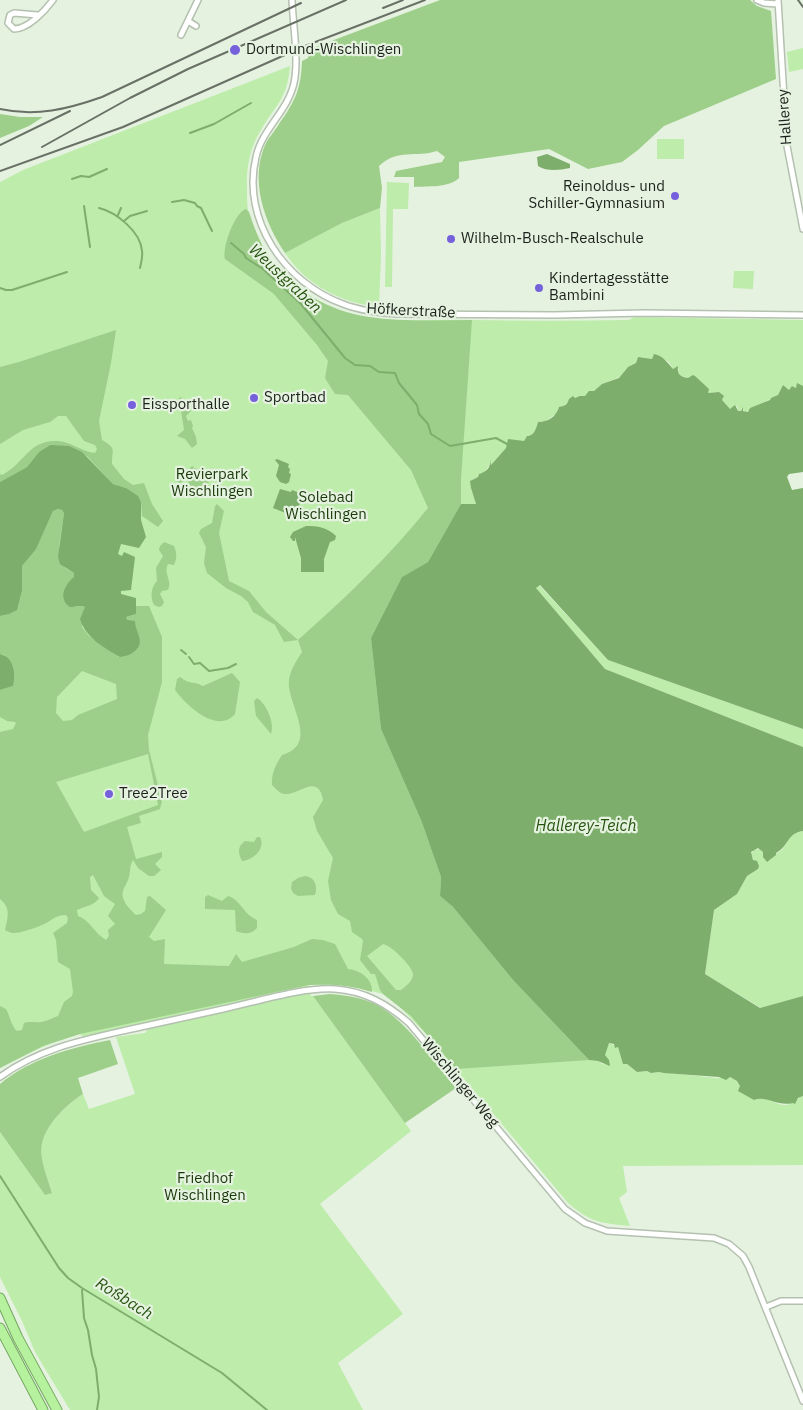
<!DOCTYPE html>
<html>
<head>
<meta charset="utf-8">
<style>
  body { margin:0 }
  canvas { display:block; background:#e5f2e0 }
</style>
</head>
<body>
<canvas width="803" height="1410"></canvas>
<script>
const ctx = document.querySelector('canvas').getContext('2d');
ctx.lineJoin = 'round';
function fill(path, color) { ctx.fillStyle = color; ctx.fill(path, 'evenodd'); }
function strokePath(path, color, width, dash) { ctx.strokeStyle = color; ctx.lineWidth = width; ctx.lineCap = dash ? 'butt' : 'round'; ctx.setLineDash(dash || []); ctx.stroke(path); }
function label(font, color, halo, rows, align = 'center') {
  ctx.font = font + ' "IBM Plex Sans",sans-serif'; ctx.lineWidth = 4.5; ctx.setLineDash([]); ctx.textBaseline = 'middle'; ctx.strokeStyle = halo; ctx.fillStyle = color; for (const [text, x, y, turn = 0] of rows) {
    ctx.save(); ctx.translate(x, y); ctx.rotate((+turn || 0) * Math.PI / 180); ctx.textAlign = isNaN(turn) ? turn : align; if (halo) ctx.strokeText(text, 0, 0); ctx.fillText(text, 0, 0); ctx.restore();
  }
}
fill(new Path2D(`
  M803,48V69L789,72L787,52Z
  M290,66C287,100 276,104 261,130C250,147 246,168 247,188C247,195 247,204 248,211C260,263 306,304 357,315C393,324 433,319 470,320C523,321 576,321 629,320L634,317L803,320V386L796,388L793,386L789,390L783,385L778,395L746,412L741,408V411H738L737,406L729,409L722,400L724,397L719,392L708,393L695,376L688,378L679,375L678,367L673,369L669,362L654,355L652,359L638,357L636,363L626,369L620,377L602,384L594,391L585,396L572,398L564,406L558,408L557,413L546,421L538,422C536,429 535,435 527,436L524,441L506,448L491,465L490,464L484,473L479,474L478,477L471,480V488L476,504L421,820L441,877L440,896L453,907L513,980L589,1060L598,1061L604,1065V1055L609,1043L618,1047L623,1061L637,1072L647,1071L651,1073L659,1072L717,1078L730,1077L737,1081L746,1094L754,1100C765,1095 775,1105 785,1105C792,1105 797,1098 803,1096V1165L623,1166L627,1192L619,1198L630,1226C601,1223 591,1223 568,1203L429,1037L400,1007L383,994L356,987L333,984L309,985L311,996H313L411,1131L320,1204L403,1314L338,1363L363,1410H70L35,1352L22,1321L0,1277V1132L45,1195L52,1192C49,1181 43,1169 41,1158C37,1132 64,1107 83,1094L89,1109L135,1094L116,1037L145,1033L151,1025L86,1039L80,1034C51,1042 26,1054 0,1068V182L23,170Z
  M657,139H684V159H657Z
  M387,182L409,183L408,209H393L392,287H385Z
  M380,208L381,255L379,307C341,303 306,285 285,253L342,223Z
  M734,271H754L753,289L733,288Z
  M539,585L608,660L803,729V747L605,669L536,588Z
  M803,831V996L761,1008L705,974L714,910L737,894L747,876L758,869L751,854L754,850L760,849L763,852L765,860L782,850L792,834Z`), '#bdecab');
fill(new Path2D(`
  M440,0H750L757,6L771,11L776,79L664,126L638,150L622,162L588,169L549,149L459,162V178C449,188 427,186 414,187V177H394L396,171L442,162L445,157L437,151C416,158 398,148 379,166L382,188L380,208L342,223L285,253C264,222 249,179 266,143C269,137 275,131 279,124C295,101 301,90 302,61L308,58L310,49Z
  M0,114L20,117H43L29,126L0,138Z
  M246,209L249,212C254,227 260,243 269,257C291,289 330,312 369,317C403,322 438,320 472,320L461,479V504L428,562L402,577L371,638L381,729L421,820L441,877L440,896L453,907L513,980L589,1060L456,1069L411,1016L383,994L380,990L375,974H371L360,960L363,941L362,939L352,932L350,921L338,914L331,900L328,881L333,858L317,831L313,817L323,800C318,772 298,796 285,794C280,794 276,789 272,785C271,774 276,764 282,755C321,744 286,703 289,680C290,670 297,660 302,652L298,640L284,642L275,625L253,612L248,602L241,596L226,588L207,573L204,563L206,547L199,533L201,529L212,523L215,506L217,504L224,511L219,533L229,581L249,591L266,612L298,640C344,599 389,557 428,508L411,470L348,395L335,394L325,378L328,361L317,345L274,294L225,259C222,248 234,213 246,209ZM383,944C391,945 412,966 413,974C413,981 406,986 401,990H396L367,956Z
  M116,330L111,363L99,421L102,440C117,449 112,449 112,464L124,479L133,485L144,483L152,504L163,521L158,527L142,516L141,502L126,488L113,484L87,456L50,445L39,452L27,467L0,482V474L2,475C25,463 29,439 58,441C72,442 82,452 95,453L97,449L95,445L84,441L66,416H58L50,422L23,430L0,444V367L19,362Z
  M181,397L187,407L191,411L186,416L188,421L191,420L193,426L192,428L196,437L197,444L192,448L185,439L177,436L184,430L179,398Z
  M192,466L206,477L209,482L203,489C191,489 192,488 187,480L179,483L177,482L175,479L180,469L188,470Z
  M58,509L62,510L64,513L59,546L65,568L74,573L75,607L82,606L85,607L82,627L89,636L119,657L126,617L136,614V606H149L162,637V682L148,735L149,750L162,801L160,809L139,816L141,823L127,827L136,859L162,852V857L155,864L161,870L154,876H149L138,868L133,860C129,866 131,873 128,880C127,883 124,887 123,891C120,899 130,910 136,915L141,914L145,911L147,897L150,896L166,910L149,937L154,941L165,939L164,964L229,966L236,954L242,962L294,947L312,939L323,940L335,944L348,969C360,970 373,979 372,992C350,985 331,984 309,985L80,1034L43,1046L0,1068V1006L6,1009C10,1016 11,1026 17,1031L22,1030L24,1023C30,1021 35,1023 41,1022C47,1021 52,1018 58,1016L64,1002L72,996L73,992L70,969L58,962L56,940L53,933L67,923L68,918L66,915C58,915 54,918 48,922C42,926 19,934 12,933C11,933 5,930 5,930C8,917 11,908 0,899V732L13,729L16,723L15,722L7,721L0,717V690L13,686L5,655L0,654V616L9,614L21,578L22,566L36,548L53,511ZM82,671L116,684L117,699L78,715L72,720L63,721L56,713L57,697ZM148,754L158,805L84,832L56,782ZM93,875L104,896L115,904L108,916L115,924L108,930L109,936L106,940C95,934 89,919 78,916L77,910C85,906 94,906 99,898L91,890L90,877Z
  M164,542L174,546C177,553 177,558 174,565L168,564C163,574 173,581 168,590L162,591L160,594L164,602L162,606L159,607L154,605C150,598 151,586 157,581L156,568L163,556L159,550L160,546Z
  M232,673L240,682L235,714C217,735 186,705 175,690L177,679L180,677C190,685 194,681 203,686Z
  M257,698C267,704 275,724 271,734L256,716L254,701Z
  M257,837H260C266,849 253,860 242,861C238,853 237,847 245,841L254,842Z
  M305,876C315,877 318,886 315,895L298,896L293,893L291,888L292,882L298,878Z
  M208,895L222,901L228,896C240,899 243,914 257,920V928C250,935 245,934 236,931L235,910L205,909V897Z
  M330,994C346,995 365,998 379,1006C408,1023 434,1062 456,1088L405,1123L313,996Z
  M110,1040L118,1064L78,1078L83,1094C63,1107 36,1133 42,1159C44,1171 49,1182 52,1193L45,1195L0,1132V1084C31,1058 71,1048 110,1040Z`), '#9dcf8a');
fill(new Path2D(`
  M547,154L570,164V168C559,170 548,172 538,166L537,157Z
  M654,354C662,355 668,363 673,369L678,366C677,374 680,377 688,378L693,375L695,376L709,389L708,393L719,392L724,396L722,400L730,409L735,405L738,411H741L743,407V411L748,412L750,408L770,400L771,398L778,395L783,385L789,390L792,386L796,388L797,383L803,386V472L789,474L787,477L792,490L803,488V729L608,660L540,585L536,588L605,669L803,747V831C787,833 789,846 776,853V855L767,862L763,857V852L758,848L751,852L753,860L757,861L759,866L758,869L747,876L737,894L714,910L705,974L760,1008L803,996V1096L798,1098L795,1104L793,1103C778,1107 765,1095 754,1100L738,1091L740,1086L737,1081L730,1077L726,1080L719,1077L664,1073L659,1072L651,1073L647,1071L637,1072L627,1064H623L618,1047L615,1048L614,1044L609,1043L605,1055L609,1060L610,1066L598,1061L589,1060L513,980L453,907L440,896L441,877L421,820L381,729L371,638L402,577L428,562L461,504H476L471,488L470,481L478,477L479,474C486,472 491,468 490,460L491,465L506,448L508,439L524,441L527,436C534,436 536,429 538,422C548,422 556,417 559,407C565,406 567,405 569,399L573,396L575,398L580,396H585L589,391H594L602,384L619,378L628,367L636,363L638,357L652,359Z
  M50,445L69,446L82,452L113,484L126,488L138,496L141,502V520L146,537L139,548L121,544L118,554L122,556L124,552L135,557L131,590L121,591V594L136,598V614L126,617L127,620L135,621C135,632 146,642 135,651C130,655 126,656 120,657C103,647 86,638 80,619L85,607L82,606L70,607C58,599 64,585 74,577V573L60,564L58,557L64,513L62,510L58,509L53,511L36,549L22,566V590L17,610L9,614L0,616V482L27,467L39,452Z
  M277,459L289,464L288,467L290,469L289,473L291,474L289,482L286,484L280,482L276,476L279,465L275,460Z
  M280,489L291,492L292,490L302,494L299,506L288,514L273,508Z
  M306,526C318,526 327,527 336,536L335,540L330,542L324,559V572H301V558L295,537V541H293L290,537L293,532Z
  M0,654C14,657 16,674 13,686L0,690Z`), '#7dae6b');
strokePath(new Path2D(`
  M190,133L214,124L251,103
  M72,179L81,176L89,177L107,169
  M172,202L184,200L195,203L197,206L201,208L212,231
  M84,206L90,247
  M99,208C116,212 141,232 142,251C143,256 141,263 140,268
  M118,215L121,208
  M124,221L130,216L147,211
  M231,243L244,254L246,258L263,269L301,304L345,358L355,365L370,366L379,372L395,373L399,383L417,405L419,414L428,424L431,434L450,446L496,438L507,444
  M0,288L6,290H12L67,272
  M181,650L186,654
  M189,657L194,664L200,663L209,671L228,668L236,664
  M0,1176L59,1268L68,1278L82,1288L222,1373L267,1410
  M82,1290L84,1318L88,1330L92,1355L96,1369L99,1397L97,1410`), '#7dae6b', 2);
const minor = new Path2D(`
  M292,0C293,25 299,60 294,83C288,111 262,129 256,157C241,220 285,283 343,304C361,311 380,313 399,314L554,315L644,313L803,315
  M757,0L764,3L777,4
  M778,0L787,146L803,229
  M38,15L14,13L10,15L8,23L14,29C28,29 45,11 53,0
  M188,21L196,26
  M181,35L198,0
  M0,1077C38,1049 82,1040 127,1030C159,1023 191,1016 223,1009C256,1002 302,987 335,989C365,991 387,1004 409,1023L565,1209L585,1223L607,1231L714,1238L729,1244L743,1256L749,1267L803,1401
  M766,1307L781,1301H803`);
const trunk = new Path2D(`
  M0,1298L18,1338L57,1410
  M0,1328L43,1410`);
strokePath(minor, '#b5c1b0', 8);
strokePath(trunk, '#74a660', 11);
strokePath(minor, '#fff', 5);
strokePath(trunk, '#b6f29e', 9);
strokePath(new Path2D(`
  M798,0L803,7
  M383,8L403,0
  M0,109C36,117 68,109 102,97L301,3
  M0,145L70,111
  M42,147L130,98L188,69L346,0
  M0,171L123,127L305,46L425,0`), '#697166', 2);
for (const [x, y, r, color] of [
  [235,50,6,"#7661dc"],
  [675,196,5,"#7661dc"],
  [451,239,5,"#7661dc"],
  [539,288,5,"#7661dc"],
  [254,398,5,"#7661dc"],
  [132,405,5,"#7661dc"],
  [109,794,5,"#7661dc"]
]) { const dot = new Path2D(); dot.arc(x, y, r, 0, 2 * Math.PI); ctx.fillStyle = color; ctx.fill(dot); strokePath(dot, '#e5f2e0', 2); }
label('15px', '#1c211b', '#e5f2e0', [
  ["Dortmund-Wischlingen",246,50],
  ["Reinoldus- und",665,187,"right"],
  ["Schiller-Gymnasium",665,204,"right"],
  ["Wilhelm-Busch-Realschule",461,239],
  ["Kindertagesstätte",549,279],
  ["Bambini",549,296],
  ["Sportbad",264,398],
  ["Eissporthalle",142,405],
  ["Tree2Tree",119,794]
], 'left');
label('15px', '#1c211b', '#e5f2e0', [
  ["Hallerey",785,117,-94],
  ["Höfkerstraße",411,311,3],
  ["Wischlinger Weg",460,1083,50]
]);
label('15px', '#193909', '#e5f2e0', [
  ["Revierpark",212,475],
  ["Wischlingen",212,492],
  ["Solebad",326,498],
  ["Wischlingen",326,515],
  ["Friedhof",205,1179],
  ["Wischlingen",205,1196]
]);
label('italic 16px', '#26530e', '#e5f2e0', [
  ["Weustgraben",285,279,43],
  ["Hallerey-Teich",586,826],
  ["Roßbach",124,1299,32]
]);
</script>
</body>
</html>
